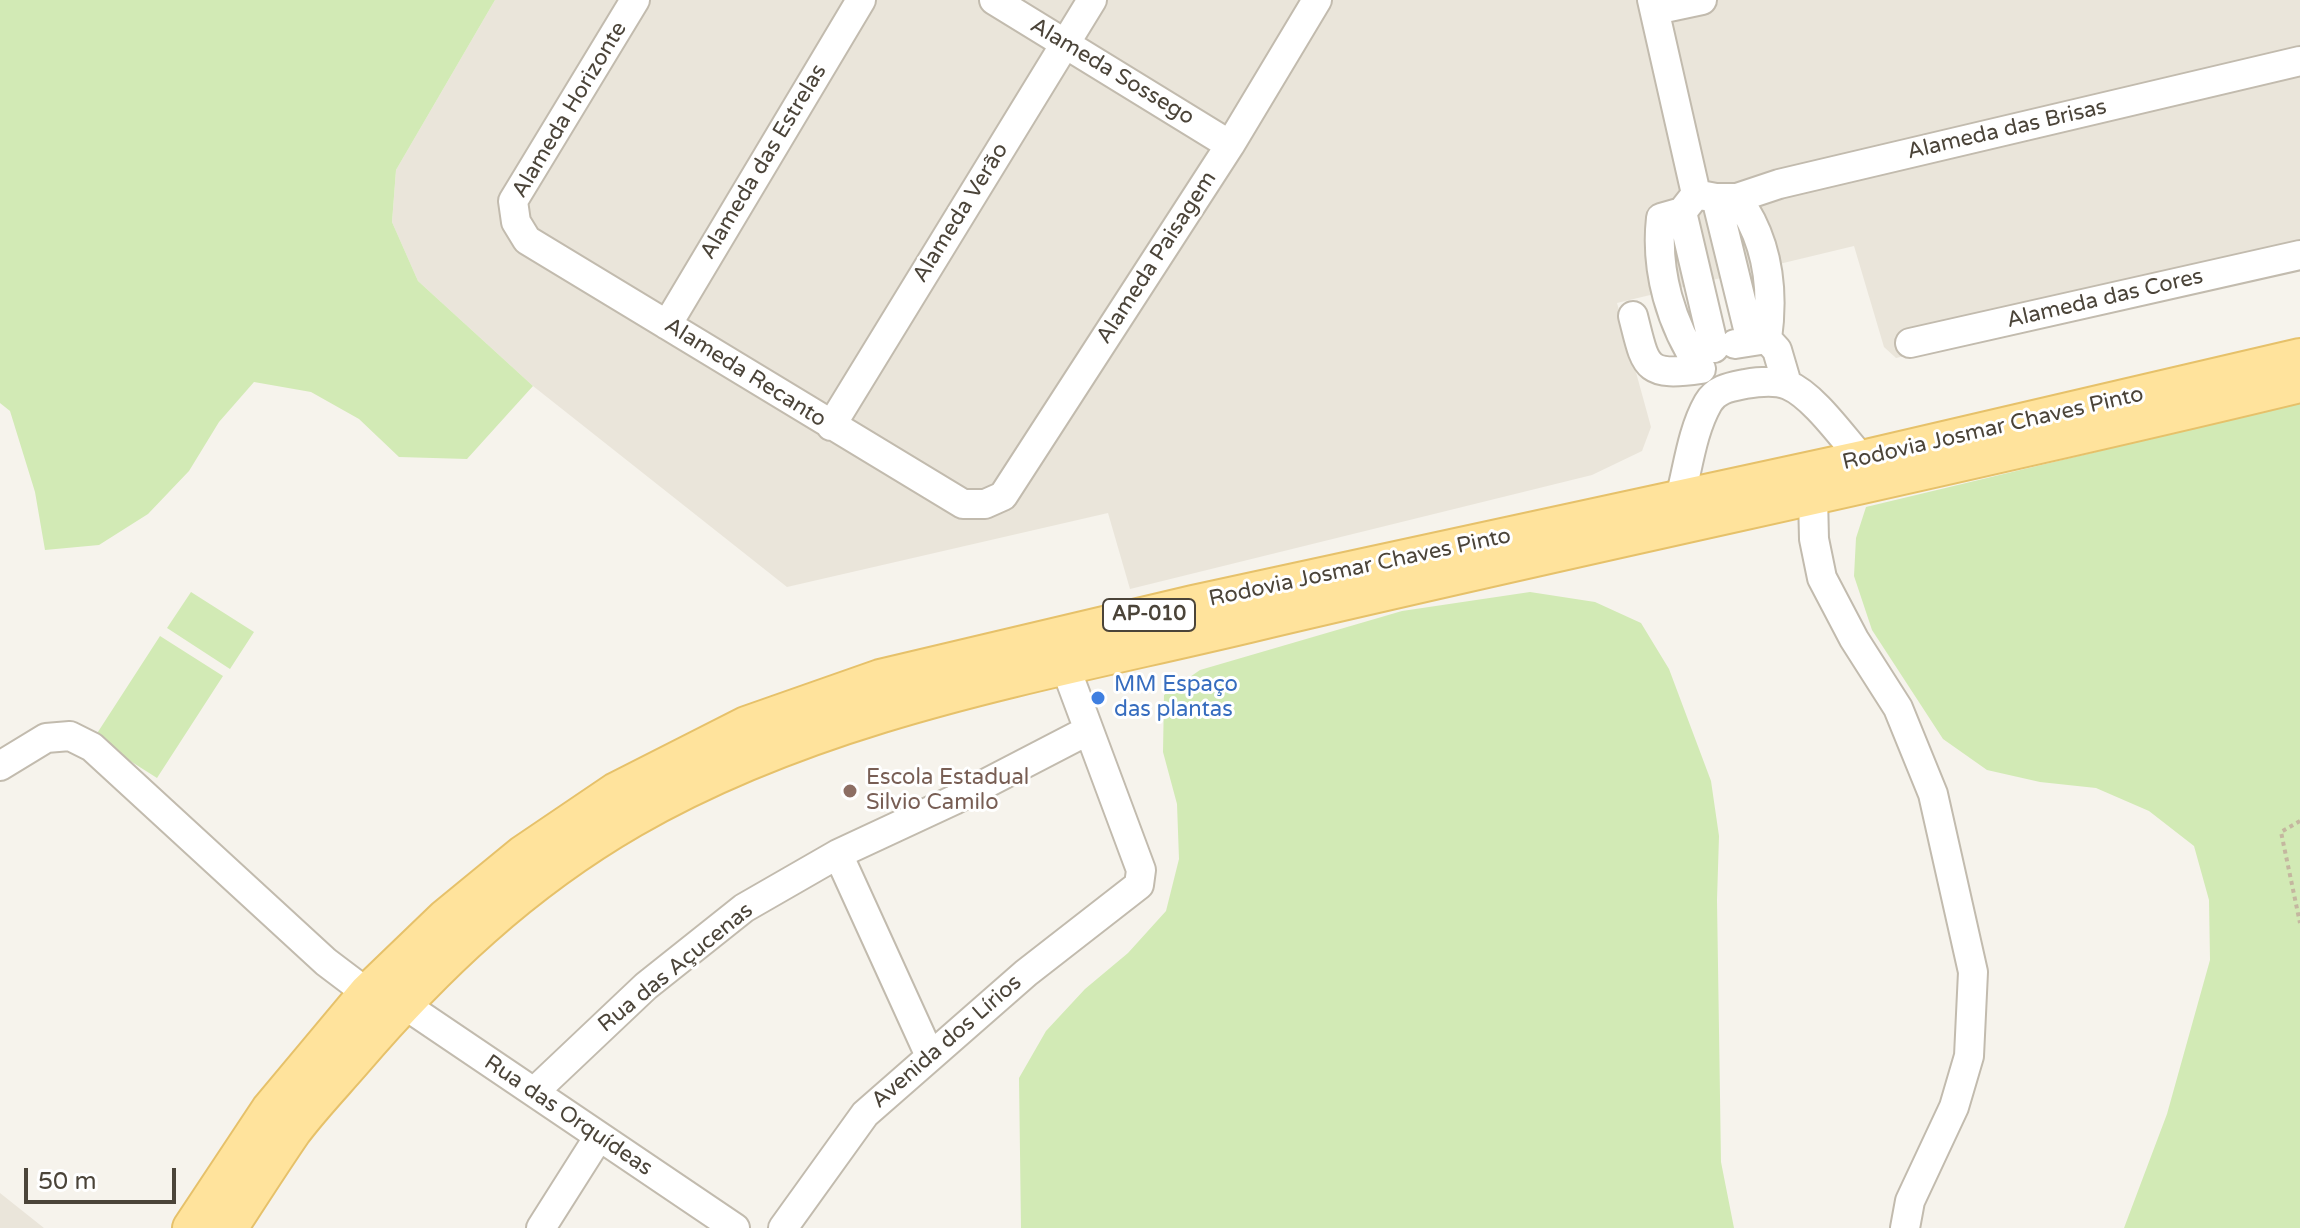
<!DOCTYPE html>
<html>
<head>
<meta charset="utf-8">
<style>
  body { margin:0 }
  #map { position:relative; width:2300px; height:1228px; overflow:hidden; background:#f6f3ec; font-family:"Varela Round",sans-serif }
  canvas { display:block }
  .scale { position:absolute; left:24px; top:1168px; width:152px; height:36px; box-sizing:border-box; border:4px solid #4b4439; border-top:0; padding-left:10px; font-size:24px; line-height:28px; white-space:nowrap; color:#4b4439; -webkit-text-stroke:6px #fff; paint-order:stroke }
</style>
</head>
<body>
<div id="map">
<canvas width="2300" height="1228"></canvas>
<div class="scale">50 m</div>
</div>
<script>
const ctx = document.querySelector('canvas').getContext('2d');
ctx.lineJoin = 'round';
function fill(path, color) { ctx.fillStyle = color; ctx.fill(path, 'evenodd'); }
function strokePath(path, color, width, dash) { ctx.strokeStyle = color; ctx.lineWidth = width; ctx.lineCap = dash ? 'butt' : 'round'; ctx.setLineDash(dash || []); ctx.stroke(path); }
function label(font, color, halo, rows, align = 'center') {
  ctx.font = font + ' "Varela Round",sans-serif'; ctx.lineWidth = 6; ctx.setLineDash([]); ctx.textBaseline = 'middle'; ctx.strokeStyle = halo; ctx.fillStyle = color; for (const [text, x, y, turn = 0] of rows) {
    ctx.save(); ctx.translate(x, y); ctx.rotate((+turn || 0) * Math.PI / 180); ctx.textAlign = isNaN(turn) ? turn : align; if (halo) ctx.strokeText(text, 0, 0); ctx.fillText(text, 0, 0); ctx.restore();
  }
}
fill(new Path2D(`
  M495,0H2300V267L1896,358L1884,347L1854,246L1617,303L1651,427L1642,451L1592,475L1130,589L1108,513L787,587L533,386L418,281L392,222L396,170Z
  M0,1193L44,1228H0Z`), '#eae5da');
fill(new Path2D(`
  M0,0H495L396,170L392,222L418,281L533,386L467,459L399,457L359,419L311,392L254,382L219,422L189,471L148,514L99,545L45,550L35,492L10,411L0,403Z
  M2300,403V1228H2124L2167,1114L2210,960L2209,900L2194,846L2149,811L2096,788L2040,782L1987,770L1943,739L1872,630L1854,576L1856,538L1866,507Z
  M191,592L254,632L230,669L167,628Z
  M1530,592L1595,602L1641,623L1669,669L1711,781L1719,836L1717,900L1721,1162L1734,1228H1021L1019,1078L1046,1031L1085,989L1128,953L1166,911L1179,859L1177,804L1163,752L1164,695L1200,670L1402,611Z
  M160,636L223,676L157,778L94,738Z`), '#d2eab5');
const minor = new Path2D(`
  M635,0L513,201L516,222L527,240L963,504H985L1003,496L1230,145L1317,0
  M994,0L1230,145
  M1652,0L1696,194
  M1655,10L1702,0
  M1700,195L1716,198L1751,341
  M1693,198L1682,212L1714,348
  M1716,198H1737L1779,184L2300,61
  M1737,198C1768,240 1774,289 1767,339
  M1633,316C1646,367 1644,377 1701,369C1671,325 1655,271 1661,218L1682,212
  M667,325L861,0
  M1910,343L2300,255
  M1735,344L1767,339L1777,350L1787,384
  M831,426L1092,0
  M1813,497L1814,539L1822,578L1854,639L1898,708L1933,794L1973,972L1969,1056L1954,1107L1910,1201L1905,1228
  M1680,498C1688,468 1692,431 1708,403C1716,389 1730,387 1745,384C1757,382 1776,380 1788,385C1814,396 1843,438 1862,459
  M0,766L46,738L70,736L92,747L326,962L367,993
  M838,854L930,1056
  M402,1003L735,1228
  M534,1092L646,986L744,908L838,854L954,800L1087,731
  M541,1228L598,1138
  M783,1228L865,1114L1026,973L1139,885L1141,870L1065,666`);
const major = new Path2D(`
  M191,1228L270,1109L367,993L445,918L523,854L616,791L746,725L880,678L1193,604L1862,459L2300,357
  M229,1228C250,1196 271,1163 293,1131C311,1107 333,1084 353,1061C434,966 523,882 632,819C821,710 1039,674 1249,624C1598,541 1950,469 2300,384`);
strokePath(minor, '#c2bbae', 32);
strokePath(major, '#e6c16a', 40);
strokePath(new Path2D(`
  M2300,821L2281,832L2300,923`), '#c4b79f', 4, [4, 4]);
strokePath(minor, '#fff', 28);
strokePath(major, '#ffe39c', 36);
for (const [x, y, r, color] of [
  [1098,698,8,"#3f7fe0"],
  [850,791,8,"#8d6e63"]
]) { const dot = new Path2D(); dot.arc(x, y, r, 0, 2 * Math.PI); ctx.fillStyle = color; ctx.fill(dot); strokePath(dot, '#fff', 3); }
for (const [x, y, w] of [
  [1149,615,92]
]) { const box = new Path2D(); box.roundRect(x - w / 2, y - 16, w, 32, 6); ctx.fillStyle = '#fff'; ctx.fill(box); strokePath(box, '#4b4439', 2); }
label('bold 20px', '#4b4439', null, [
  ["AP-010",1149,615]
]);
label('22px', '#4b4439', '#fff', [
  ["Alameda Sossego",1112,72,31],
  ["Alameda Horizonte",570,110,-59],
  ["Alameda das Brisas",2007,130,-13],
  ["Alameda das Estrelas",764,162,-59],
  ["Alameda Verão",961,213,-58],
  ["Alameda Paisagem",1157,258,-57],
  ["Alameda das Cores",2105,299,-13],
  ["Alameda Recanto",745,373,32],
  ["Rodovia Josmar Chaves Pinto",1993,429,-13],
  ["Rodovia Josmar Chaves Pinto",1360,568,-12],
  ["Rua das Açucenas",676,968,-39],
  ["Avenida dos Lírios",947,1042,-41],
  ["Rua das Orquídeas",568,1116,34]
]);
label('22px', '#366cbe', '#fff', [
  ["MM Espaço",1114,685],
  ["das plantas",1114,710]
], 'left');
label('22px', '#785e54', '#fff', [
  ["Escola Estadual",866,778],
  ["Silvio Camilo",866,803]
], 'left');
</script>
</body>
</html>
